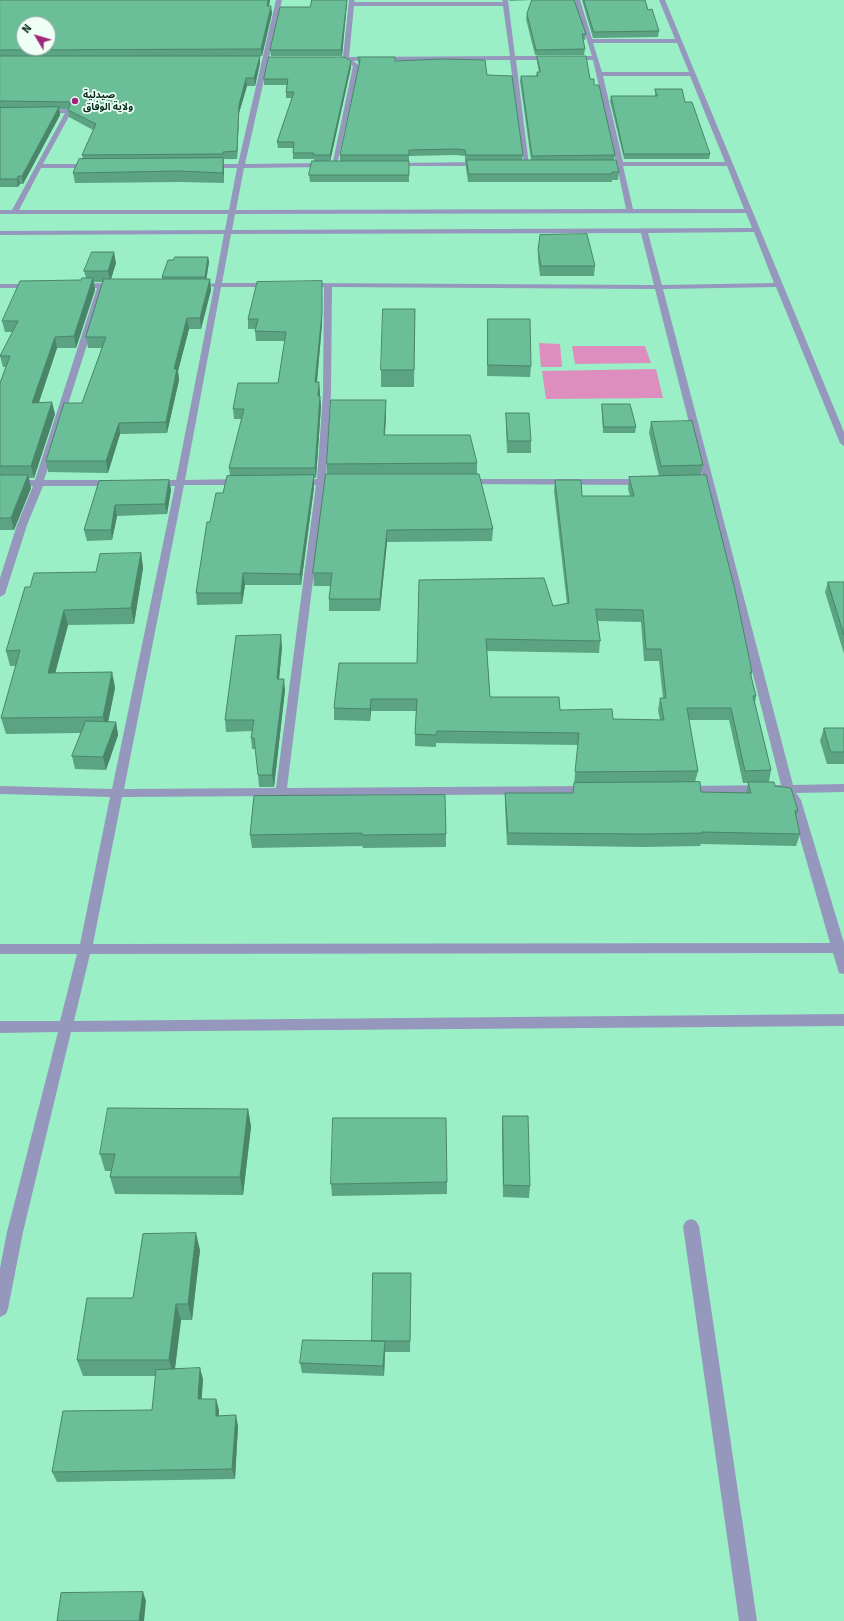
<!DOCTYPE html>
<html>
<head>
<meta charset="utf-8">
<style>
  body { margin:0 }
  #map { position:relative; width:844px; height:1621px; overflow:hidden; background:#9aefc7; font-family:Signika,sans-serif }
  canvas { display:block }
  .north { position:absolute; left:16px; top:16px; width:40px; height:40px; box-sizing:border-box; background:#effff7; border:1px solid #92aba0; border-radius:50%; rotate:308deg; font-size:11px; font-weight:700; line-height:16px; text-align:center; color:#072c1e }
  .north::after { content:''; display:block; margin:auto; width:14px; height:18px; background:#a1267b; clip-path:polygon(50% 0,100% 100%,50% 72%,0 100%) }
</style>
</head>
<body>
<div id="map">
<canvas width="844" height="1621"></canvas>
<div class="north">N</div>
</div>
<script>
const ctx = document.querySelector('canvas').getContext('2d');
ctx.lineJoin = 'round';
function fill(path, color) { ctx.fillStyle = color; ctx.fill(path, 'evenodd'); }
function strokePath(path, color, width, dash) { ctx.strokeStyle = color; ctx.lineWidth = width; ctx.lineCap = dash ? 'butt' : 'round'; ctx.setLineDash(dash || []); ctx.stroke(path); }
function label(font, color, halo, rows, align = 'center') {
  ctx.font = font + ' Signika,"Noto Sans Arabic",sans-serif'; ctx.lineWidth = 3.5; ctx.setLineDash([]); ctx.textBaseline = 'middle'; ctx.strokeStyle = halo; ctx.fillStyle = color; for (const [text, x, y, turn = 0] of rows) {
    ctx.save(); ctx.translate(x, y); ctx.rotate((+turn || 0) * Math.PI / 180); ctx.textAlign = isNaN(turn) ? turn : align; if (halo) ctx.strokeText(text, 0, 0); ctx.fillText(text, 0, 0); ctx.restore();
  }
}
fill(new Path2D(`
  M539,343L560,344L562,367H541Z
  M572,346H645L651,363L575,364Z
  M656,369L663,398L546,399L542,371Z`), '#dd8ebe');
fill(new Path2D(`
  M276,0H282L245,164L326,163L329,165L326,167L244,168L236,210L626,209L617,166H601L598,164L601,162H616L593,60H571L568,58L571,56H592L574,0H580L592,39H675L659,0H665L844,432V446L840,443L776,287L663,289L793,785L844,784V792L796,793L801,800L844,943V974L839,973L833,953L90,954L74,1021L844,1014V1026L71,1032L23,1232L8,1309L6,1314L0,1317V1268L7,1232L58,1032L0,1033V1021H60L77,954H0V944H80L110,797L0,794V786L112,789L175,486H153L148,483L153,480H176L214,287L206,285L215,283L224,234L0,235V231L225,230L228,214H0V210H12L65,113L43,114L40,112L43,110L69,109L72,111L43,164H92L95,166L92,168H41L19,210H229L237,168H209L206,166L209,164H238ZM593,43H677L689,72H602ZM603,76H690L725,162H623ZM623,166H727L744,209H633ZM746,213L752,228L232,230L235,214ZM754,232L774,283L662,285L648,233ZM641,233L654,285L303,283V287H324L323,393L317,479H299L294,482L299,485H316L276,788L124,789L184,485H240L245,482L240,479L185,480L221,287H272L276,285L272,283H222L231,234ZM332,287L655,289L781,785L685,786L681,787L679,790L681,793L685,794L784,793L789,800L830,943L93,944L122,797L589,794L593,793L595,790L593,787L589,786L287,788L325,485H340L345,482L340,479H326L331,393Z
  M349,0H355L354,2H503L502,0H508L515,56H553L556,58L553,60H516L529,165L524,164L510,60L353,61L359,65L337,165L332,166L353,66L345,61L330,59L343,57ZM354,6H503L510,56L349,57Z
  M393,163L482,162L485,164L482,166H391L390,165Z
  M102,283H118L122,285L118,287L105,288L44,480H114L119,483L114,486H43L27,525L5,594L0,597V578L17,525L33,486H0V480H35L97,288H78L74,286L78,284Z
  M0,284H34L38,286L34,288H0Z
  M465,479H644L649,482L644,485L462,484L460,482Z
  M691,1219L696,1221L699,1226L757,1621H739L683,1226L686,1221Z`), '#9697bd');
fill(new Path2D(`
  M0,0H270L269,6L272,13L262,56H0Z
  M312,0H347L342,56H271L270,50L310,7Z
  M509,0H574L586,34L585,40H583L585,49L584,55H535L526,19L527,14L532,0L510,1Z
  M582,0H645L648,10L659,31L658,37L593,38Z
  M0,56H260V63L255,86H247L239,113L237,159H224V162H223L224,183L181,182L75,183L73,173L83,159L82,155L93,130L69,117L68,109H59L60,115L23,184H20L18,187H0Z
  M537,56L590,79L594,85L615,155L614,160L619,172L618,180H612V182H468L466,168V162H465V156L456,155L409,156V182H310L309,175L314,161V159H293V148H278L277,142L292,98H286V92L287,85H264V79L351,61V67L330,161H340V155L359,64L358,62V57L395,61L487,75L523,155L522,160H531L520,81L521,76H536L537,72H539L537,62Z
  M655,89L685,102L710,154L709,159H624L610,101L611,96H655Z
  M538,250L595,266L594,276H540L538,260Z
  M208,257L209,262L206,279H210L211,290L201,329H189L178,371L179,380L167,433L120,434L108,473L48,472L46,461L82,403L102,348H88L86,337L103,282H94L95,290L76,348H57L39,402L55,414L34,478H29L31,488L14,530H0V383L6,367H3L0,356L13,332H5L2,321L86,278L84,271L116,263L111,279H162V277L173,260Z
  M322,281V324L317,382L320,392V396L321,406L316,478H314V487L301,585H245L242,604L197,605L196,593L210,522L230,476L229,468L242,419H234L233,409L278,383L285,341H256L255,331V329H248V319Z
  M415,309L414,387H381V370Z
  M488,319L531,366L530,377L487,376Z
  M386,400V414L385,435L477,463V474L493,529L492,541L387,542L380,611H329V599L331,586H314L313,573L327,474V464Z
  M602,404L636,427L635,433H603L602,410Z
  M506,413L531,441V453H507L506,425Z
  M651,422L703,465L701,475L752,672L751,677L756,696L755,703L771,770L769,782L775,786L798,811L796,816L800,834L796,846L701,844L700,846L642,847L507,845L505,806V793H573L578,745L436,743V747L415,746V734L416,711H371L370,721L334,720V708L417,663L553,606L567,604L554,491L555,480L582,496H630L628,489L629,477L659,476L649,433ZM598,621L641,622L644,661H659L663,698H660L658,710L660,720L613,719L490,697L487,651L599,653L600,641ZM689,720H729L743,783H748L746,793L701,792L695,782L698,771Z
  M169,480L171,490L167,514L117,516L112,540L87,541L84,530L99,481Z
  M141,553L143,568L134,624L68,625L55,673L112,672L115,688L108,722H116L118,735L106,770L75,769L72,756L81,733L6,734L1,718L16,666H10L6,651L30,587L96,572Z
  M828,582H844V654L825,592Z
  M282,647L279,679L285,690L274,787H259L256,749H252L251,738L252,731L226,732L225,720Z
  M824,728H844V764H827L820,741Z
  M254,796L446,834V847L363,848L362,846L252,848L250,835Z
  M248,1109L251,1127L243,1195L115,1194L110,1177L111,1171H105L100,1154Z
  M503,1116L530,1186L529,1198L503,1197L502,1128Z
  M447,1182V1194L332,1196L331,1184Z
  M200,1250L192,1320H181L175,1369L203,1379L201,1399L219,1410V1416L238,1426L235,1479L57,1482L52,1472L152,1410L156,1376H83L77,1360L133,1298Z
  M411,1285L410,1352H385L384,1376L302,1373L300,1363L372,1341Z`), '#5ba383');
fill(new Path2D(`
  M268,0H270L267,13V6Z
  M347,0V3L342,56L341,50Z
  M271,6L272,13L262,56L261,49Z
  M260,56V63L255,86L254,78Z
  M351,61V67L330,162V155Z
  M246,78L247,86L239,113L237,159V151L239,105Z
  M59,107L60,115L23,184L22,176Z
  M223,158L224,169V183L223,173Z
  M18,176L20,184L18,187L17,179Z
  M114,252L116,263L110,282L108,271Z
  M208,257L209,262L206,282L205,277Z
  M93,278L95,290L76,348L74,336Z
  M210,279L211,290L201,329L200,318Z
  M322,281V324L316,392L315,382Z
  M187,318L189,329L178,371L179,380L167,433L166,422L174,369Z
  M55,337L57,348L35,414L32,403Z
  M319,382L320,392L319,406L318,396Z
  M320,396L321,406L316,478L315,468Z
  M386,400V414L384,450V435Z
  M52,402L55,414L34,478L31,466Z
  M119,423L120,434L108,473L106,461Z
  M28,475L31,488L14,530L11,518Z
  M314,475V487L301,585L300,574Z
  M169,480L171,490L167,514L165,504Z
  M115,505L117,516L112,540L111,530Z
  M387,530V542L380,611V599Z
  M141,553L143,568L134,624L131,608Z
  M243,573L245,585L242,604L241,593Z
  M64,610L68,625L51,689L48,673Z
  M281,635L282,647L278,690L277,679Z
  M112,672L115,688L106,732L103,717Z
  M284,679L285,690L274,787L272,775Z
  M371,699V711L370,721V709Z
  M116,722L118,735L106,770L103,757Z
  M248,1109L251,1127L243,1195L240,1177Z
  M196,1233L200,1250L192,1320L188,1304Z
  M176,1304L181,1320L174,1376L169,1360Z
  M385,1341V1352L384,1376L383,1366Z
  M200,1368L203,1379L201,1410L198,1399Z
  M216,1399L219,1410L218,1426L216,1416Z
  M236,1415L238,1426L235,1479L232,1469Z
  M143,1592L146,1601L144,1621H139Z`), '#4a856a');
const building = new Path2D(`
  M0,0H268L267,6H271L261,49L0,50ZM24,24H48V48H24Z
  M312,0H347L341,50H270L280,7H310Z
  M532,0H574L586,34H582L585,49L536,50L527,14Z
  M584,0H645L648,10L652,9L659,31L594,32Z
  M0,56H260L254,78H246L239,105L237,151L223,152V154L82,155L96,124L68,110L71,102L0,101Z
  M537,56H586L590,79H594V85H599L615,155L532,156L521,76H538L537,72H540Z
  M269,57H344L351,61L330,155H313L314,153H293L294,142H277L294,92H286L288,79H264Z
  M358,57H395V61L442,59L485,60L487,75L512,76L523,155H466L465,150L457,149L409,150V155H340L360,60Z
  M655,89H682L685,102H692L710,154H624L611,96H657Z
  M59,107L22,176H18L17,179H0V108Z
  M223,158V173L180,171L73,173L79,159Z
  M467,160H616L619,172H612V174H469Z
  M312,161H409V175H309Z
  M587,234L595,266H541L538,250L540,235Z
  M92,252H114L108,271H84Z
  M175,257H208L205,277H162L168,260H173Z
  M82,278H93L74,336L55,337L32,403L52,402L31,466H0V383L10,356H0L18,321H2L20,281L81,280Z
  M104,279H210L200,318H187L174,369H177L166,422L119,423L106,461H46L64,403H82L106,337H86Z
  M322,281V314L315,382H319L318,396H320L315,468H229L244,409H233L238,383H278L286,332L255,331L258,319H248L257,282Z
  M383,309H415L414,370H381Z
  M488,319H530L531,366L488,365Z
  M331,400H386L384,435H470L477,463L327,464Z
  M602,404H630L636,427H604Z
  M506,413H529L531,441H508Z
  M692,421L703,465L661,466L651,422Z
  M326,474H479L493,529L387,530L380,599H329L332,573H313Z
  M0,475H28L11,518H0Z
  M314,475L300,574L243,573L241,593H196L207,522H210L216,493H223L227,476Z
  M706,475L735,590L752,672H750L756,696H753L771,770L745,771L731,708H687L698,771L575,772L579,733L437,731L436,735L415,734L417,699H371L370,709L334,708L339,663H417L419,580L544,578L553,606L569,603L555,480H581L582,496H634L629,477ZM596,609L643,610L646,649H661L666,698H660L664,720L613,719L612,709L560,710L559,697H490L486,639L600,641Z
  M169,480L165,504L115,505L111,530H84L99,481Z
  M141,553L131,608L64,610L48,673L112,672L103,717L1,718L20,650L6,651L25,587H30L34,573L96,572L100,554Z
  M828,582H844V635Z
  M281,635L277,679H284L272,775H258L254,738H251L254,720H225L236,636Z
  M86,721L116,722L103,757L72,756Z
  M824,728H844V752H831Z
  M700,782L701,792L751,793L748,782H774L775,786L791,788L798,811H795L800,834L702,832L703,833L644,834L508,833L505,793H573L574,783Z
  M445,795L446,834L362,835V833L250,835L254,796Z
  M108,1108L248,1109L240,1177H110L115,1154H100Z
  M503,1116H528L530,1186L504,1185Z
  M333,1118H446L447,1182L331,1184Z
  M196,1233L188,1304H176L169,1360H77L87,1298H133L143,1234Z
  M373,1273H411L410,1341H372Z
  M303,1340L385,1341L383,1366L300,1363Z
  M200,1368L198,1399H216V1416L236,1415L232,1469L52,1472L63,1411L152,1410L156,1370Z
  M143,1592L139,1621H57L61,1593Z`);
fill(building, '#6abe98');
strokePath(building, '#4a856a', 1);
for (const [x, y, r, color] of [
  [75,101,4,"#a1267b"]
]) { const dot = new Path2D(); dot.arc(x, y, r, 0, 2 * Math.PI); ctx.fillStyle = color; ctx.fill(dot); strokePath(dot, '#effff7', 1.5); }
label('bold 10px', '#072c1e', '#effff7', [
  ["صيدلية",83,95],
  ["ولاية الوفاق",83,107]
], 'left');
</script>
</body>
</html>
